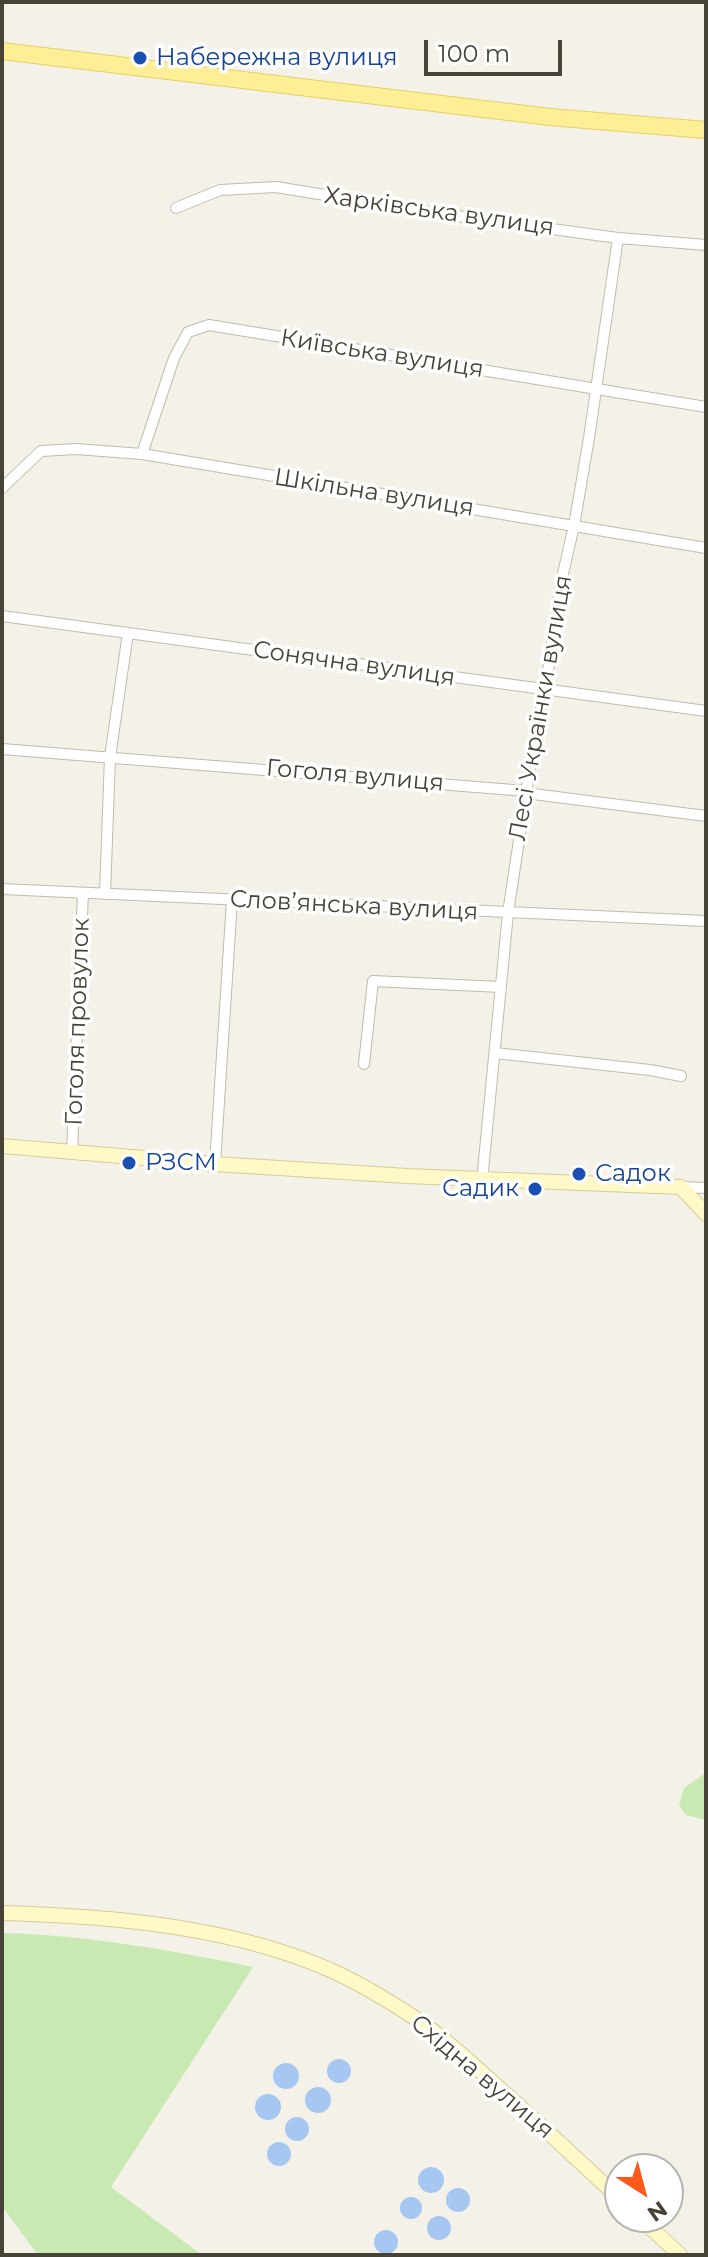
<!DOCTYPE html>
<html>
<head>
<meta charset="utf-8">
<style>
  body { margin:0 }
  #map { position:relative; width:708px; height:2257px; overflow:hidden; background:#f4f2e8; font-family:Montserrat,sans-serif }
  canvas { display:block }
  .frame { position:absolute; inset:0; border:4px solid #484337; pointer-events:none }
  .north { position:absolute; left:604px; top:2153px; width:80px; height:80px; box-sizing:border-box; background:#fff; border:2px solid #b6b4af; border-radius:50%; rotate:144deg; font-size:22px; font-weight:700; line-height:32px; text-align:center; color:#484337 }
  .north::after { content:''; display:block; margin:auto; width:28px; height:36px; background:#fb5a19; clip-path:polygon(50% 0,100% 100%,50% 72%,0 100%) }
  .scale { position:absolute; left:424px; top:40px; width:138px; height:36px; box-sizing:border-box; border:4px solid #484337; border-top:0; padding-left:10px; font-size:24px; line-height:28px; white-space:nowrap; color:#484337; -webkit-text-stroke:6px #fff; paint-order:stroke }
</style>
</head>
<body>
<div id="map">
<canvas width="708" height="2257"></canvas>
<div class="frame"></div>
<div class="north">N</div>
<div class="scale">100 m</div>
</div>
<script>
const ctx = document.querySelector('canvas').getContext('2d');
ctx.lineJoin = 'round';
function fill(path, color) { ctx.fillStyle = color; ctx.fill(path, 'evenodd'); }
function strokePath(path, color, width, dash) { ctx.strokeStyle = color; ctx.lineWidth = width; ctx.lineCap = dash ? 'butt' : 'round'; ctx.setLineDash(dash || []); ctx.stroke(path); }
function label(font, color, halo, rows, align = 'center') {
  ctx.font = font + ' Montserrat,sans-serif'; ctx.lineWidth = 7; ctx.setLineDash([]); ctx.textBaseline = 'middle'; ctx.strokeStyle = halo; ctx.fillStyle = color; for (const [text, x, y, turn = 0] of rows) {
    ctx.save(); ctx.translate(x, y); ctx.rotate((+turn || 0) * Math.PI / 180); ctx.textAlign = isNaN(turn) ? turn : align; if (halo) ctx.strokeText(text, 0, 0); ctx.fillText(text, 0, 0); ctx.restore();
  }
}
fill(new Path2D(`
  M706,1773V1820L686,1815L679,1805L684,1788Z
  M2,1933C86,1935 170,1950 253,1967L111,2187L202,2255H38L2,2206Z`), '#c8e9b1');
fill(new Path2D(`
  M327 2071a12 12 0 1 1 24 0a12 12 0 1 1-24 0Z
  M273 2076a13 13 0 1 1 26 0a13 13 0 1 1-26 0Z
  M305 2100a13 13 0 1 1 26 0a13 13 0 1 1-26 0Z
  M255 2107a13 13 0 1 1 26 0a13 13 0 1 1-26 0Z
  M285 2129a12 12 0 1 1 24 0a12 12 0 1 1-24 0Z
  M267 2154a12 12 0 1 1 24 0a12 12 0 1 1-24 0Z
  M418 2180a13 13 0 1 1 26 0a13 13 0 1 1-26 0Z
  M446 2200a12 12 0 1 1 24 0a12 12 0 1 1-24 0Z
  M400 2208a11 11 0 1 1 22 0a11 11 0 1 1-22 0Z
  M427 2228a12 12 0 1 1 24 0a12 12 0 1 1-24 0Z
  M374 2242a12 12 0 1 1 24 0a12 12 0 1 1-24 0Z`), '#a5c7f1');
const street = new Path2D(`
  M176,208L220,190L276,187L435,213L618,238L706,245
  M142,454L174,358L188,332L209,325L706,407
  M2,488L41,451L76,449L142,454L706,548
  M2,616L706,711
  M2,749L526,791L533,794L706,816
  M2,889L706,921
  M105,894L110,757L128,633
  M495,1053L650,1070L681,1076
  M364,1064L373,981L501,987
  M72,1152L83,893
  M215,1164L232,900
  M482,1181L508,913L533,747L546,684L561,582L574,526L589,438L618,238
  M681,1187L706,1188`);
const secondary = new Path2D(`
  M2,1146L215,1164L407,1176L681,1187L706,1214
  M2,1913C113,1916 240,1927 341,1975C366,1987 392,2003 415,2018C445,2038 472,2064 499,2088C540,2124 580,2162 620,2199
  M639,2217L680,2255`);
const primary = new Path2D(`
  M2,51L550,117L706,130`);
strokePath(street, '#c0bbab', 12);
strokePath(secondary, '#d4cc98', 16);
strokePath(primary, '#e5d066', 18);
strokePath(street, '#fff', 10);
strokePath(secondary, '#fff9c8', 14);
strokePath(primary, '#feef97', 16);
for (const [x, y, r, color] of [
  [140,58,8,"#1a4fb4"],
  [129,1163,8,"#1a4fb4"],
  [579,1174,8,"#1a4fb4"],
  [535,1189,8,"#1a4fb4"]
]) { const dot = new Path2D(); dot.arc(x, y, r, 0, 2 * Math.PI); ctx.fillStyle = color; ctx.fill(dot); strokePath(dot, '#fff', 3); }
label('24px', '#164399', '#fff', [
  ["Набережна вулиця",156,58],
  ["РЗСМ",145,1163],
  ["Садок",595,1174],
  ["Садик",519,1189,"right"]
], 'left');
label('24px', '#484337', '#fff', [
  ["Харківська вулиця",439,212,8],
  ["Київська вулиця",382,354,9],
  ["Шкільна вулиця",374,493,9],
  ["Сонячна вулиця",354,664,8],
  ["Лесі Українки вулиця",541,708,-80],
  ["Гоголя вулиця",355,776,5],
  ["Слов’янська вулиця",354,906,3],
  ["Гоголя провулок",78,1022,-88],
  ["Східна вулиця",482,2077,40]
]);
</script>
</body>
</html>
